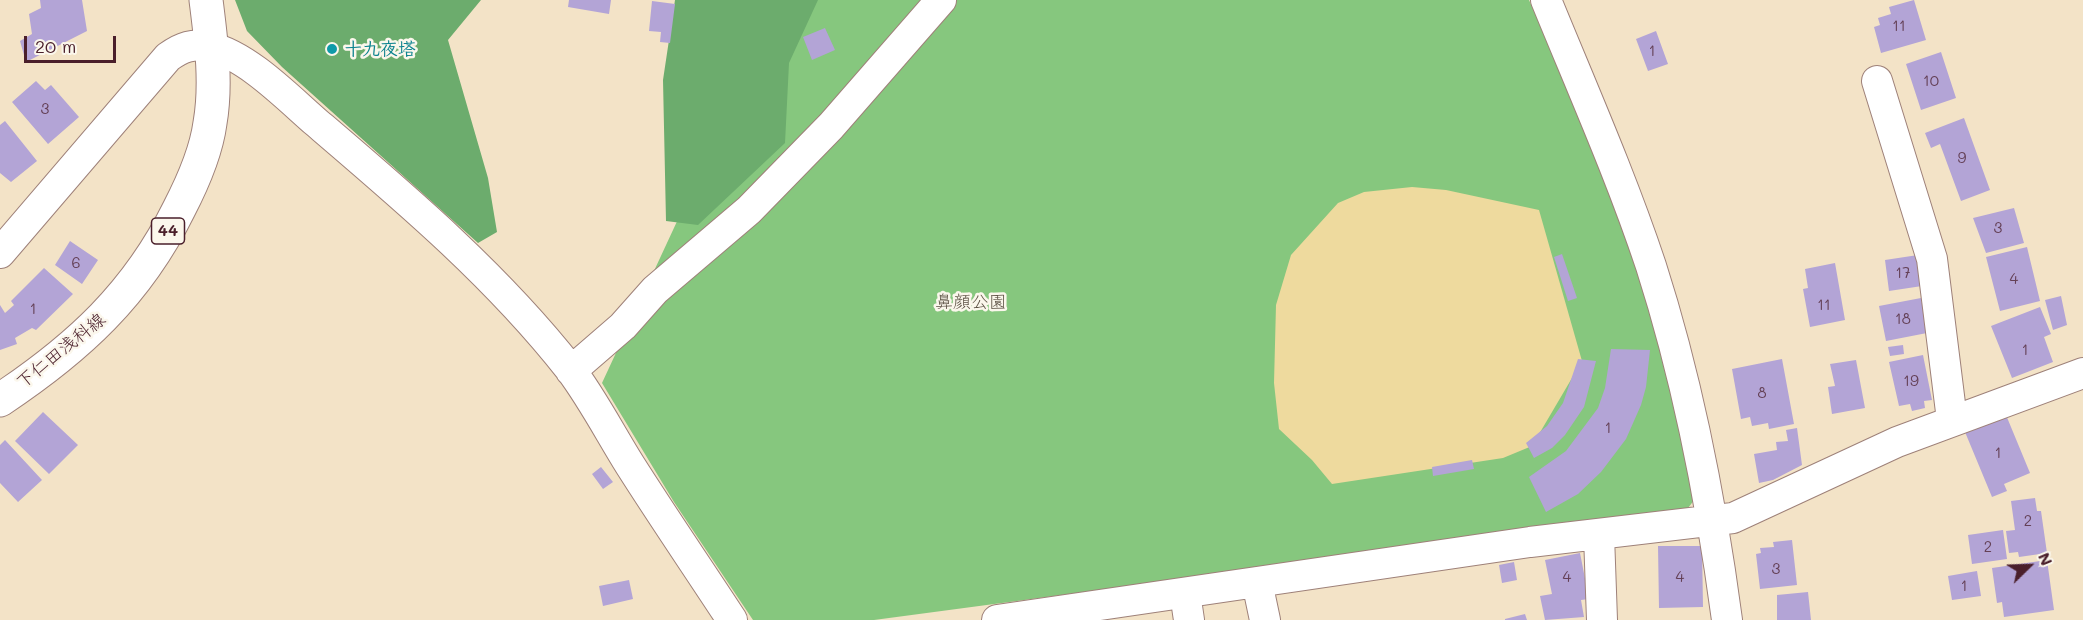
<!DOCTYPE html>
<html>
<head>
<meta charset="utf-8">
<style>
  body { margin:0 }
  #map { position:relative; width:2083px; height:620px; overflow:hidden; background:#f3e3c7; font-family:Mali,sans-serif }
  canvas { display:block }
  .north { position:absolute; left:1999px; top:536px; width:60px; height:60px; -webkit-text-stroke:4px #fbf7ec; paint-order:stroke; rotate:67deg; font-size:16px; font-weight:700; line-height:24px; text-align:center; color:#4a1f2b }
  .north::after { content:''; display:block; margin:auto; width:21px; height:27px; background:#4a1f2b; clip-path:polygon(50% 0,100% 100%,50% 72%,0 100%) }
  .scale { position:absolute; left:24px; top:36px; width:92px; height:27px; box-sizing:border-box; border:3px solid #4a1f2b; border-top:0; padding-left:8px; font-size:18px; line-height:21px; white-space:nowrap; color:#4a1f2b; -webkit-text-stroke:4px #fbf7ec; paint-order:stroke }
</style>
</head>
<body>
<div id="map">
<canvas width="2083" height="620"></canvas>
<div class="north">N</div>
<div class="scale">20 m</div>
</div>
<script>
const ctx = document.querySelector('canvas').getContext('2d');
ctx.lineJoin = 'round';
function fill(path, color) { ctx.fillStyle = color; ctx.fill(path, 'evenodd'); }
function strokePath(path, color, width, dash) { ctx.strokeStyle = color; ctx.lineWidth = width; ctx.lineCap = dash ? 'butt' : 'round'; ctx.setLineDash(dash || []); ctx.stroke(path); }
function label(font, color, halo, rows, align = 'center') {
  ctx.font = font + ' Mali,"Klee One",sans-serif'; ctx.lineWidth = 5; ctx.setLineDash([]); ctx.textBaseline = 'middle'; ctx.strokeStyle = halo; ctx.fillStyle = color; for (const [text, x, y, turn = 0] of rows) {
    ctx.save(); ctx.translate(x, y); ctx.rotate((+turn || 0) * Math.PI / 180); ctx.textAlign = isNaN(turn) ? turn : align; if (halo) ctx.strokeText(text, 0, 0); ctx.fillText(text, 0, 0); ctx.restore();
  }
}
fill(new Path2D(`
  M681,0H1529C1566,82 1604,163 1633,248C1660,329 1679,413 1698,495L1685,512L874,620H753L674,502L602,383L686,202Z`), '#86c77e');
fill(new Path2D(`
  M235,0H481L448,40L488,178L497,232L478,243L282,67L247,31Z
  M675,0H818L789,63L785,143L698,225L666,221L663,80Z`), '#6cac6d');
fill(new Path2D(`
  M1412,187L1446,190L1539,210L1582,361L1532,446L1503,458L1332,484L1312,460L1279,429L1274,383L1276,305L1291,255L1338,203L1364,192Z`), '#eeda9e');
fill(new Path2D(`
  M40,0H82L87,31L26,62L20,41L32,34L29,14L41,8Z
  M569,0H611L609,14L568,7Z
  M1914,0L1926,40L1881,53L1874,27L1880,25L1878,18L1891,14L1889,7Z
  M652,1L675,4L670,43L660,42L661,32L649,31Z
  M825,28L835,50L812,60L803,37Z
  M1656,31L1668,64L1648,71L1636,39Z
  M1941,52L1956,98L1921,110L1906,64Z
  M36,81L45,90L51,85L79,117L48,144L12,102Z
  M1964,118L1990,190L1961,201L1940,144L1931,148L1925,133Z
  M5,121L37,161L11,182L0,173V125Z
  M2014,208L2024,243L1986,253L1973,218Z
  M70,241L98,260L82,284L55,265Z
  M2027,247L2040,301L2000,311L1986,257Z
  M1562,254L1577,298L1568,301L1554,257Z
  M1918,255L1922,286L1889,291L1885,260Z
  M1835,263L1845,320L1810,327L1803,289L1808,288L1805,269Z
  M44,268L73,294L36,330L32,328L15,338L17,344L0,350V305L5,313L14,305L11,301Z
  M2061,296L2067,325L2053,330L2045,300Z
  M1921,298L1927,333L1886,341L1879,306Z
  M2040,307L2051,334L2044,337L2053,362L2012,378L1991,326Z
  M1903,345L1904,354L1890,356L1888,347Z
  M1611,349L1650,350L1646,387L1641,405L1626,439L1601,472L1578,494L1546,512L1529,477L1566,451L1598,408L1605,388Z
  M1923,355L1932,400L1924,401L1925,408L1912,411L1910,404L1899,406L1889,362Z
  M1578,359L1596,361L1584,407L1565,435L1552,448L1534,458L1526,443L1547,426L1563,403Z
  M1782,359L1794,424L1769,429L1768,423L1752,426L1750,417L1741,419L1732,369Z
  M1856,360L1865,408L1832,414L1828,387L1835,386L1830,364Z
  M43,412L78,445L49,474L15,441Z
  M2006,415L2030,473L2004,484L2007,491L1992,497L1965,432Z
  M1797,428L1802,465L1773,480L1759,483L1754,454L1777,450L1776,442L1788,441L1786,430Z
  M5,440L42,480L18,502L0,483V445Z
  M1472,460L1474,469L1433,476L1432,467Z
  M601,467L613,482L603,489L592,474Z
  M2035,498L2037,511H2041L2047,553L2019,557L2018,552L2009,553L2006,531L2015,530L2011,501Z
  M2003,530L2007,559L1972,564L1968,535Z
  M1792,540L1797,585L1760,589L1756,554L1761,553L1760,548L1774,547L1773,542Z
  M1658,546H1702L1703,607L1659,608Z
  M1580,553L1589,599L1581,600L1584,617L1545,620L1540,596L1552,594L1545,560Z
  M2047,560L2054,610L2004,617L2002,602L1997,603L1992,568Z
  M1514,562L1517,580L1502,583L1499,565Z
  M1977,571L1981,596L1952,600L1948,576Z
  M629,580L633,599L603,606L599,586Z
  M1808,592L1811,620H1777V595Z
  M1525,614L1527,620H1505V619Z`), '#b3a4d6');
const street = new Path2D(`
  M1546,0C1582,88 1621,176 1651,266C1688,381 1711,500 1727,620
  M1877,81L1932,259L1952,420
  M0,253L168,57C182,47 193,43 210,47C248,56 288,98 317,123C406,199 497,276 570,369C592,398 610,433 630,465C663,517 698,568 732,620
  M571,371L623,326L655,290L749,210L831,126L941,0
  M1599,535L1602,620
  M1257,582L1265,620
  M1185,593L1189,620
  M997,620L1530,542L1733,518L1897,442L2083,373`);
const primary = new Path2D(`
  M0,400C78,348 137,294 179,209C193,182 206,153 210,123C217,83 211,40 206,0`);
strokePath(street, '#9e8179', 32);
strokePath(primary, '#9e8179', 35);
strokePath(street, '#fff', 30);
strokePath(primary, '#fff', 33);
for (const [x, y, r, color] of [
  [332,49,6,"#0f9aa8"]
]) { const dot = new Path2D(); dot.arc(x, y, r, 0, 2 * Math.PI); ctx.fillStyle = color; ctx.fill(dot); strokePath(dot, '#fbf7ec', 2); }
label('15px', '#644056', null, [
  ["11",1899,26],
  ["1",1652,51],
  ["10",1931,81],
  ["3",45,109],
  ["9",1962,158],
  ["3",1998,228],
  ["6",76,263],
  ["17",1903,273],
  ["4",2014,279],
  ["11",1824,305],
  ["1",33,309],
  ["18",1903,319],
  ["1",2025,350],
  ["19",1911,381],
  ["8",1762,393],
  ["1",1608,428],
  ["1",1998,453],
  ["2",2028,521],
  ["2",1988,547],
  ["3",1776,569],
  ["4",1567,577],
  ["4",1680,577],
  ["1",1964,586]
]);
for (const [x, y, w] of [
  [168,231,33]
]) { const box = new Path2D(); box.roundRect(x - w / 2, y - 13, w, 26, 4.5); ctx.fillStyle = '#fbf7ec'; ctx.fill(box); strokePath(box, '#4a1f2b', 1.5); }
label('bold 16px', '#4a1f2b', null, [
  ["44",168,231]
]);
label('bold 18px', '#0d838f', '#fbf7ec', [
  ["十九夜塔",344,49]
], 'left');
label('18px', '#5c5144', '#fbf7ec', [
  ["鼻顔公園",971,302]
]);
label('18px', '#4a1f2b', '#fbf7ec', [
  ["下仁田浅科線",61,351,-39]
]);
</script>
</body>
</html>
